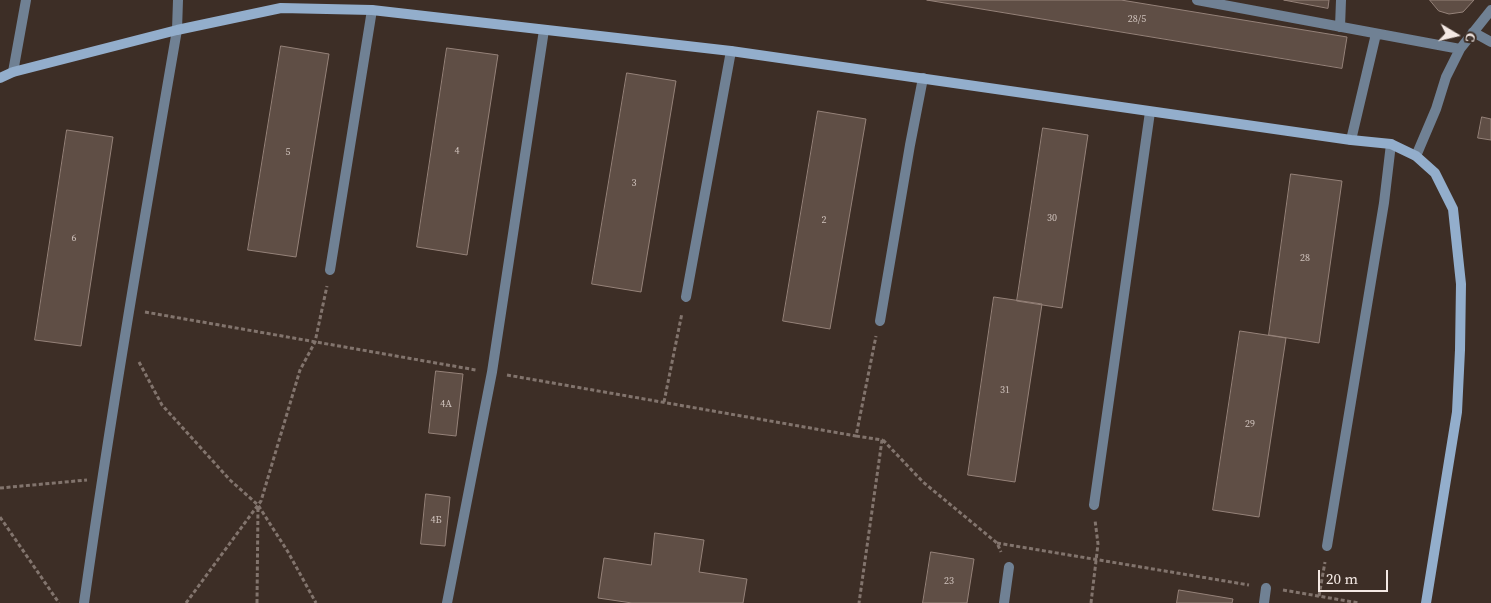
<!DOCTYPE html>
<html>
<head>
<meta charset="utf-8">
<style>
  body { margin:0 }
  #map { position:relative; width:1491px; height:603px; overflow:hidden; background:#3d2e26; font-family:"Source Serif 4",serif }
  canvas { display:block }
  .north { position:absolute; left:1431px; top:10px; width:50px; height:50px; -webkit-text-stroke:4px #3d2e26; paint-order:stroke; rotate:99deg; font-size:14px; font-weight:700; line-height:20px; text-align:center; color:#f4e9e4 }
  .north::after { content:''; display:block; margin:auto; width:18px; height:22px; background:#f4e9e4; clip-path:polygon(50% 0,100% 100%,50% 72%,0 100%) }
  .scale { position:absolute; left:1318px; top:570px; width:70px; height:22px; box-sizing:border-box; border:2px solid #f4e9e4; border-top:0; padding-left:6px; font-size:15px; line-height:18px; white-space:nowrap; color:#f4e9e4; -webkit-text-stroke:4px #3d2e26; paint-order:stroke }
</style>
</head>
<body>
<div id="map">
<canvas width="1491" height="603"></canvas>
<div class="north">С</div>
<div class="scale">20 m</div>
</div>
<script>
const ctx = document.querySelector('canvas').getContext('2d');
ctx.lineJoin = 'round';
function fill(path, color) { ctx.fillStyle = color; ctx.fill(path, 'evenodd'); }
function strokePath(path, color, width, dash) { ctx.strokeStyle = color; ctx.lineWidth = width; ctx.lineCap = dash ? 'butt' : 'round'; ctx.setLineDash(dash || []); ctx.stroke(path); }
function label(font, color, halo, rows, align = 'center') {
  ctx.font = font + ' "Source Serif 4",serif'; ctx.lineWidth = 5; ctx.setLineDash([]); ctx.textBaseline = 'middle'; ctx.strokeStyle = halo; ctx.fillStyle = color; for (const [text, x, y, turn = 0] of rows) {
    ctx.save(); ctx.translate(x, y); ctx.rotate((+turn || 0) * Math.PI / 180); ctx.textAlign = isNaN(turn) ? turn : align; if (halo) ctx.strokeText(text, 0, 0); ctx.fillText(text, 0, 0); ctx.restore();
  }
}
const building = new Path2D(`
  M927,0H1121L1347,37L1342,68Z
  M1284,0H1329L1328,8Z
  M1430,0H1474L1463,12L1449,14L1439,11Z
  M281,46L329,54L296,257L248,250Z
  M447,48L498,55L467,255L417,247Z
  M627,73L676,81L641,292L592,284Z
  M818,111L866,119L830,329L783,321Z
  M1482,117L1491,119V140L1478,138Z
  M1043,128L1088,135L1062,308L1017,301Z
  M67,130L113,137L81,346L35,340Z
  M1291,174L1342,181L1319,343L1269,335Z
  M994,297L1042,304L1015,482L968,475Z
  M1240,331L1286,338L1259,517L1213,510Z
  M436,371L463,374L456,436L429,433Z
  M426,494L450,497L445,546L421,544Z
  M655,533L704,540L699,572L747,579L743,603H632L598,598L604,558L651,565Z
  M931,552L974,559L967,603H923Z
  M1179,590L1233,599L1232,603H1177Z`);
fill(building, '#5f4e45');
strokePath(building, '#958279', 1);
strokePath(new Path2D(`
  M145,312L476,370
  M139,362L162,405L230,480L258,505L288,552L316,603
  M507,375L856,436L876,336
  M664,402L682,313
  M856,436L882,440L859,603
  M883,440L923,482L997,543L1001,552
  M0,488L87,480
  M0,517L59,603
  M997,543L1249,585
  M1283,590L1359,603
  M1319,596L1325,562
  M186,603L261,501L300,370L315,342L327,286
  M257,603L258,506
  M1091,603L1098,544L1095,520`), '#82746d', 3, [4, 2.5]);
strokePath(new Path2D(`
  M1197,0L1460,49
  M1340,27L1341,0
  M1473,32L1491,42
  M13,72L26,0
  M1351,140L1376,34
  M1416,156L1436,109L1446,77L1460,49L1491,10
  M330,270L372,10
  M686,297L731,51
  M880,321L910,145L923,78
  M1094,505L1150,112
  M1327,546L1384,203L1391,144
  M84,603C111,411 144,221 177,30L178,0
  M447,603L492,372L544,30
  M1004,603L1009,567
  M1264,603L1266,588`), '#708194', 10);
strokePath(new Path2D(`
  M0,78L13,72L177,30L281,8L372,10L731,51L1351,140L1391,144L1416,156L1435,173L1453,209L1461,284L1460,350L1457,412L1426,603`), '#93aecc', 10);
label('10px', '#cfc2bc', null, [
  ["28/5",1137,19],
  ["4",457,151],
  ["5",288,152],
  ["3",634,183],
  ["30",1052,218],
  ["2",824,220],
  ["6",74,238],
  ["28",1305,258],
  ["31",1005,390],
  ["4А",446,404],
  ["29",1250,424],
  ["4Б",436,520],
  ["23",949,581]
]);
</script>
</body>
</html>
